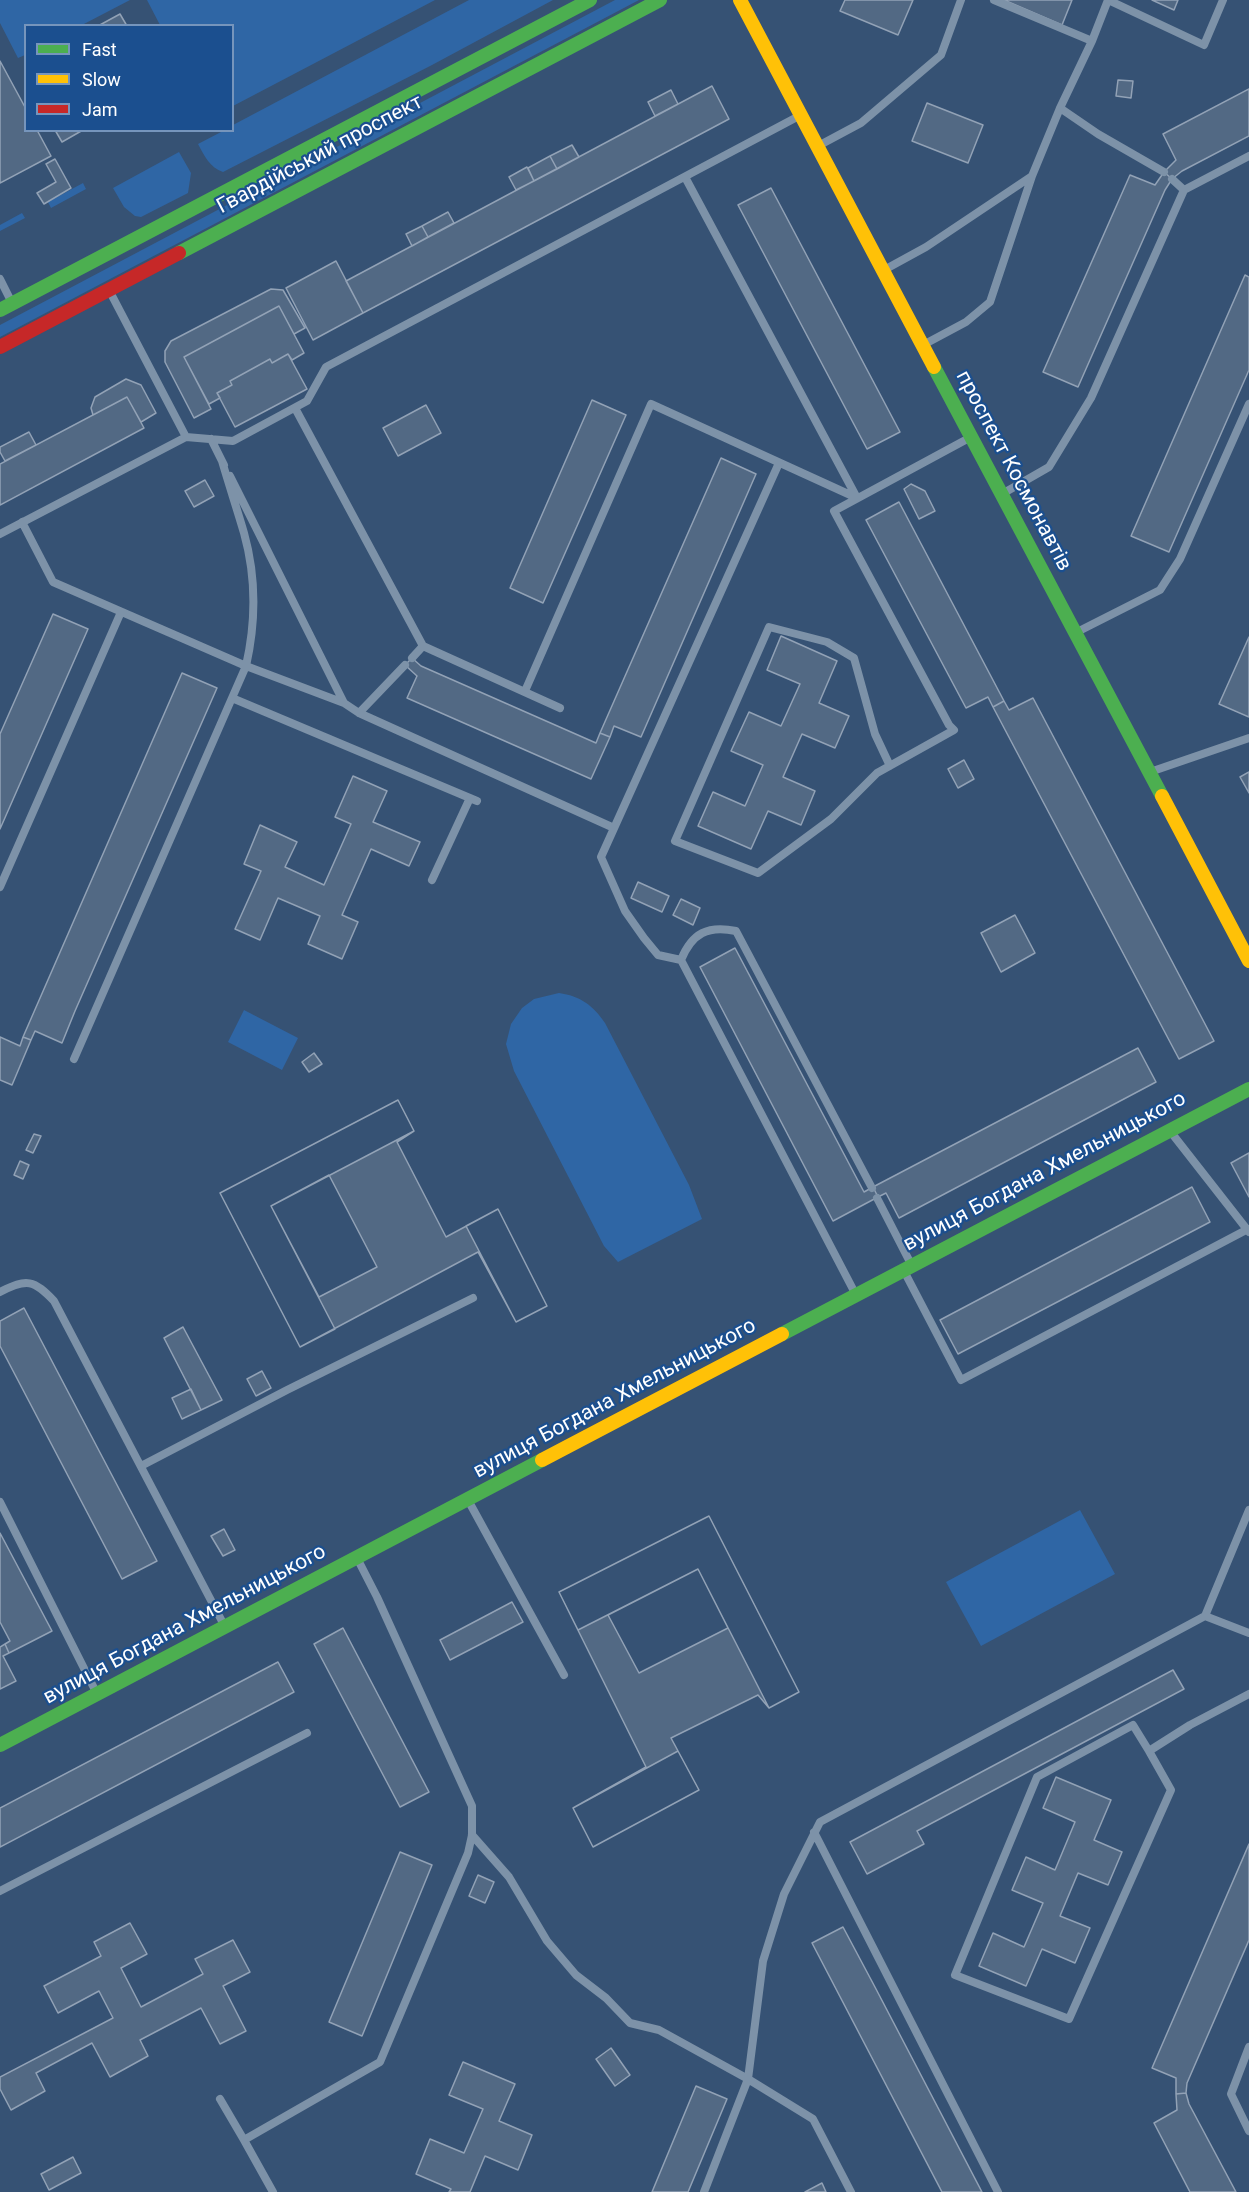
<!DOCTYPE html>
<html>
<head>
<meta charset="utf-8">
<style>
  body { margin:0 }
  #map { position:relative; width:1249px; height:2192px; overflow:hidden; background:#365274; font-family:Roboto,sans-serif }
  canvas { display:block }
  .legend { position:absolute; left:24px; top:24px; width:210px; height:108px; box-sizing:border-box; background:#1b4f8f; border:2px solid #7695bc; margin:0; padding:8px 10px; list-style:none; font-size:18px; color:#fff }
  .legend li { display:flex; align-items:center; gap:12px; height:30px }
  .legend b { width:30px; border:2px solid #7695bc }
</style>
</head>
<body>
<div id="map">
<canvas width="1249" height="2192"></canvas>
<ul class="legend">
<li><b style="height:8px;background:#4caf50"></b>Fast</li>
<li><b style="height:8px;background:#ffc107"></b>Slow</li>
<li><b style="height:8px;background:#c62828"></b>Jam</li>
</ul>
</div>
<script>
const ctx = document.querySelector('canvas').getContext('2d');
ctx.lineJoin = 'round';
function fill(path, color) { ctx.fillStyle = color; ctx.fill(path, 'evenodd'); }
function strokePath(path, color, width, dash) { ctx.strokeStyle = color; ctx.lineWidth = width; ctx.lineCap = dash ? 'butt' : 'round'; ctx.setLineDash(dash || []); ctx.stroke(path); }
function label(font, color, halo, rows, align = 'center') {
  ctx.font = font + ' Roboto,sans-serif'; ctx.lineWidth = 4.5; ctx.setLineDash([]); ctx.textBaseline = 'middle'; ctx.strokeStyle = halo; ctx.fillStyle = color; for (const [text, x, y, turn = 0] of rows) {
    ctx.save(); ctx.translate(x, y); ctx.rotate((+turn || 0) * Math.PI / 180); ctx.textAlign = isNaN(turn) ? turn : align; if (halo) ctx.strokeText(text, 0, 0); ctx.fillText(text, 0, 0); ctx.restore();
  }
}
fill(new Path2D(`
  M0,0H130L82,25L26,26L25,55L18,58L0,23Z
  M147,0H435L233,106L232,26L160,25Z
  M469,0H553L432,65L223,172C210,168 204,155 198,144L223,131L232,130L233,125Z
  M615,0H639L0,337V325Z
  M179,152L191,173L188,193L141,217L135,216L124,207L113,188Z
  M83,183L86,189L51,208L48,202Z
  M22,213L25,218L0,231V225Z
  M559,993C580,996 593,1005 605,1023L689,1185L702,1219L618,1262L604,1246L514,1071L506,1044L511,1024L522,1008L534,999Z
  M244,1010L298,1038L282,1070L228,1042Z
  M1080,1510L1115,1574L981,1646L946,1582Z`), '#2f66a5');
const building = new Path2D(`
  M845,0H913L898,35L840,11Z
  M1004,0H1072L1062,25Z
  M1152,0H1178L1174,10Z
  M120,14L127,26H98Z
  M0,61L26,109V130H37L51,156L0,183Z
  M1118,80L1133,81L1131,98L1116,96Z
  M712,86L729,119L363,313L346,281Z
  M1249,89V136L1182,171L1172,179L1164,172L1176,160L1163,134Z
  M671,90L678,104L655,116L648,102Z
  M927,103L983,125L968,163L912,141Z
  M55,130H83L62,142Z
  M572,145L579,157L557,169L550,156Z
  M550,156L557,169L534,181L528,168Z
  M55,159L71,188L44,204L37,193L56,182L46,164Z
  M527,167L534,181L516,190L509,177Z
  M1164,172L1172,179L1165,190L1078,387L1043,372L1130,175L1155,185Z
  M771,188L900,432L867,449L738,205Z
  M448,212L454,223L428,237L422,226Z
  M422,226L428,237L412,246L406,234Z
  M336,261L363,313L313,340L286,288Z
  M1245,275L1249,277V370L1169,552L1131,536Z
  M271,289L283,290L305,328L294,334L279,306L184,357L211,409L194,418L165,362V351L171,341Z
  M279,306L304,353L292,360L288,354L272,363L270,359L230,381L232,385L217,393L220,398L209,404L184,357Z
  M288,354L307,389L235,427L217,393L232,385L230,381L270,359L272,363Z
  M126,379L141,385L156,413L141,422L127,397L93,415L91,408L95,397Z
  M127,397L144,428L0,505V464Z
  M592,400L626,415L543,603L510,588Z
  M426,405L441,433L398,456L383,428Z
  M29,432L36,445L5,461L0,452V447Z
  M721,458L756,474L641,737L614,726L610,737L600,733Z
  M205,480L214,496L194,507L185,491Z
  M911,484L925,491L935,511L919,519L904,489Z
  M899,502L1004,701L993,707L988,697L966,708L866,520Z
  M53,614L88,629L0,829V734Z
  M781,636L837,661L819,703L849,716L835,748L802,734L783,777L815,791L801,825L768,811L751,849L698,826L713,792L745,806L763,765L731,751L749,712L781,726L800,684L767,670Z
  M1249,637V717L1219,704Z
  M412,658L421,666L596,743L600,733L610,737L591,779L407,698L417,676L405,665Z
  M182,673L217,688L75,1011L62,1043L35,1031L31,1040L23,1037Z
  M1033,698L1214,1041L1179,1059L993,707L1004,701L1009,710Z
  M964,760L974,779L958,788L948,769Z
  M1249,772V793L1240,777Z
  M353,776L387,791L373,822L420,842L409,866L371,849L342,915L358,922L342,959L308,944L320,916L278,898L260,940L235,929L261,871L244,864L260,825L297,842L285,867L324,885L351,824L335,817Z
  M638,882L669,896L662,912L631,898Z
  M681,899L700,908L693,925L673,915Z
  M1015,915L1035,953L1001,972L981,933Z
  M735,948L864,1192L873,1187L878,1197L833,1221L700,967Z
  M0,1037L20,1046L23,1037L31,1040L12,1085L0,1080Z
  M1138,1048L1156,1082L899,1218L886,1193L878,1197L873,1187Z
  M314,1053L322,1064L309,1072L302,1062Z
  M398,1100L414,1131L397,1142L446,1237L498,1209L547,1306L516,1322L478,1252L300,1347L220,1193ZM329,1175L377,1267L319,1297L271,1206Z
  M398,1100L414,1131L271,1206L335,1329L300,1347L220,1193Z
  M34,1134L41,1136L33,1153L26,1150Z
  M1249,1153V1197L1231,1163Z
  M20,1161L29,1165L23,1179L14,1175Z
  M1192,1187L1210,1222L958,1354L940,1320Z
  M498,1209L547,1306L516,1322L466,1226Z
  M24,1308L157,1561L122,1579L0,1346V1321Z
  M183,1327L222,1400L201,1410L164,1338Z
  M262,1371L271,1388L256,1396L247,1379Z
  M191,1389L201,1410L182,1419L172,1398Z
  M709,1516L799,1692L769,1708L758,1695L671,1738L699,1790L593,1847L573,1808L646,1767L559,1592ZM698,1569L728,1628L639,1673L608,1615Z
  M709,1516L799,1692L769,1708L698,1569L578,1630L559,1592Z
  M224,1529L235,1550L223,1556L211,1536Z
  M0,1533L52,1631L9,1653L5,1644L10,1641L0,1622Z
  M512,1602L523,1622L450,1660L440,1640Z
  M343,1628L429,1792L400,1807L314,1644Z
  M5,1644L9,1653L3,1656L16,1681L0,1689V1647Z
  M278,1662L294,1692L0,1847V1808Z
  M1173,1670L1184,1689L917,1831L924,1844L867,1874L850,1842Z
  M678,1751L699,1790L593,1847L573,1808Z
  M1056,1777L1111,1800L1094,1840L1122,1852L1108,1885L1078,1873L1060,1916L1090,1928L1075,1963L1042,1949L1026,1986L979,1966L993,1933L1024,1947L1043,1903L1012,1890L1026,1857L1055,1870L1075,1822L1043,1808Z
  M1249,1844V1940L1187,2083L1186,2093L1176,2094V2078L1152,2068Z
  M400,1852L432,1865L362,2036L329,2022Z
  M478,1875L494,1882L485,1903L469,1896Z
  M130,1923L147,1954L121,1968L141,2007L203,1974L195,1959L233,1940L250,1972L223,1986L246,2031L220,2044L201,2008L140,2040L148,2056L110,2077L92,2043L36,2073L45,2091L11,2110L0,2089V2077L113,2018L99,1991L58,2013L44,1986L101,1956L94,1942Z
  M843,1927L876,1989L982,2192H942L812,1943Z
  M611,2048L630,2075L615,2086L596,2059Z
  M463,2062L515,2084L499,2121L532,2135L518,2170L485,2156L470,2192H449L451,2189L416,2174L430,2139L464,2153L483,2109L449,2095Z
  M696,2086L727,2099L688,2192H652Z
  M1186,2093L1189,2104L1236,2192H1190L1154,2123L1177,2110L1176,2094Z
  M73,2157L81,2173L49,2190L41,2174Z
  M822,2183L826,2192H805Z`);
fill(building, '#526984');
strokePath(building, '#92a2b6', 1.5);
strokePath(new Path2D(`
  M994,0L1092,41
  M1060,108L1098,134L1164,172
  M818,146L861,123L941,55L961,0
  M685,177L857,498
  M1172,179L1184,190
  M884,270L926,247L1032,176L1060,108L1092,41L1108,0L1204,45L1223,0
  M0,279L12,303
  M109,290L186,437L233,441L307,401L326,367L799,116
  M923,345L966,322L990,302L1032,176
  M295,408L423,646L560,708
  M211,439L224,465
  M230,476L344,703L359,713L614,828
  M1002,494L1049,467L1091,398L1184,190L1249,156
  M22,522L53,582L246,666L344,703
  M0,534L186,437
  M1077,632L1160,590L1180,559L1249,404
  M412,658L423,646
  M525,691L651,404L857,498
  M232,698L477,801
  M359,713L405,665
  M890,766L875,734L854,658L827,642L769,627L675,841L758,873L831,819L877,773L954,730L949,725L834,511L971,437
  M1150,772L1249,738
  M432,880L470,798
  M0,887L121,612
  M681,960L658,955L644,938L625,911L601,857L779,463
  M74,1059L246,666C256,622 256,576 244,533C237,509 229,485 222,461
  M1170,1131L1249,1232
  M877,1198L911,1264
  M904,1271L961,1380L1248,1229
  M0,1292C27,1278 34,1280 54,1301L225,1627
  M856,1295L681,960C692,933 708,925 736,931L872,1188
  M141,1466L287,1390L473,1298
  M468,1500L564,1675
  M0,1502L97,1694
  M1205,1616L1249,1633
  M1149,1751L1133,1725L1037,1777L955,1975L1069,2019L1171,1790L1149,1751L1190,1725L1249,1694
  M814,1832L998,2192
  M472,1835L509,1877L547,1941L576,1975L606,1998L630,2023L659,2030L748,2079L813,2119L851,2192
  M0,1891L307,1733
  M1249,2047L1231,2094L1249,2131
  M220,2099L244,2140
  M273,2192L244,2140L380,2062L468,1853L472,1835V1806L377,1597L357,1558
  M704,2192L748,2079L763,1961L784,1894L820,1822L1205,1616L1249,1510`), '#7d92a8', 8);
strokePath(new Path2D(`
  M179,253L660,0
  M0,310L590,0
  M934,367L1162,796
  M782,1334L1249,1089
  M0,1745L542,1460`), '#4caf50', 14);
strokePath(new Path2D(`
  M740,0L934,367
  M1162,796L1249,961
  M542,1460L782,1334`), '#ffc107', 14);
strokePath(new Path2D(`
  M0,347L179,253`), '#c62828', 14);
label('21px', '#fff', '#1b4f8f', [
  ["Гвардійський проспект",320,155,-28],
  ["проспект Космонавтів",1013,471,62],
  ["вулиця Богдана Хмельницького",1045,1172,-28],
  ["вулиця Богдана Хмельницького",615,1399,-28],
  ["вулиця Богдана Хмельницького",185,1625,-28]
]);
</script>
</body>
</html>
